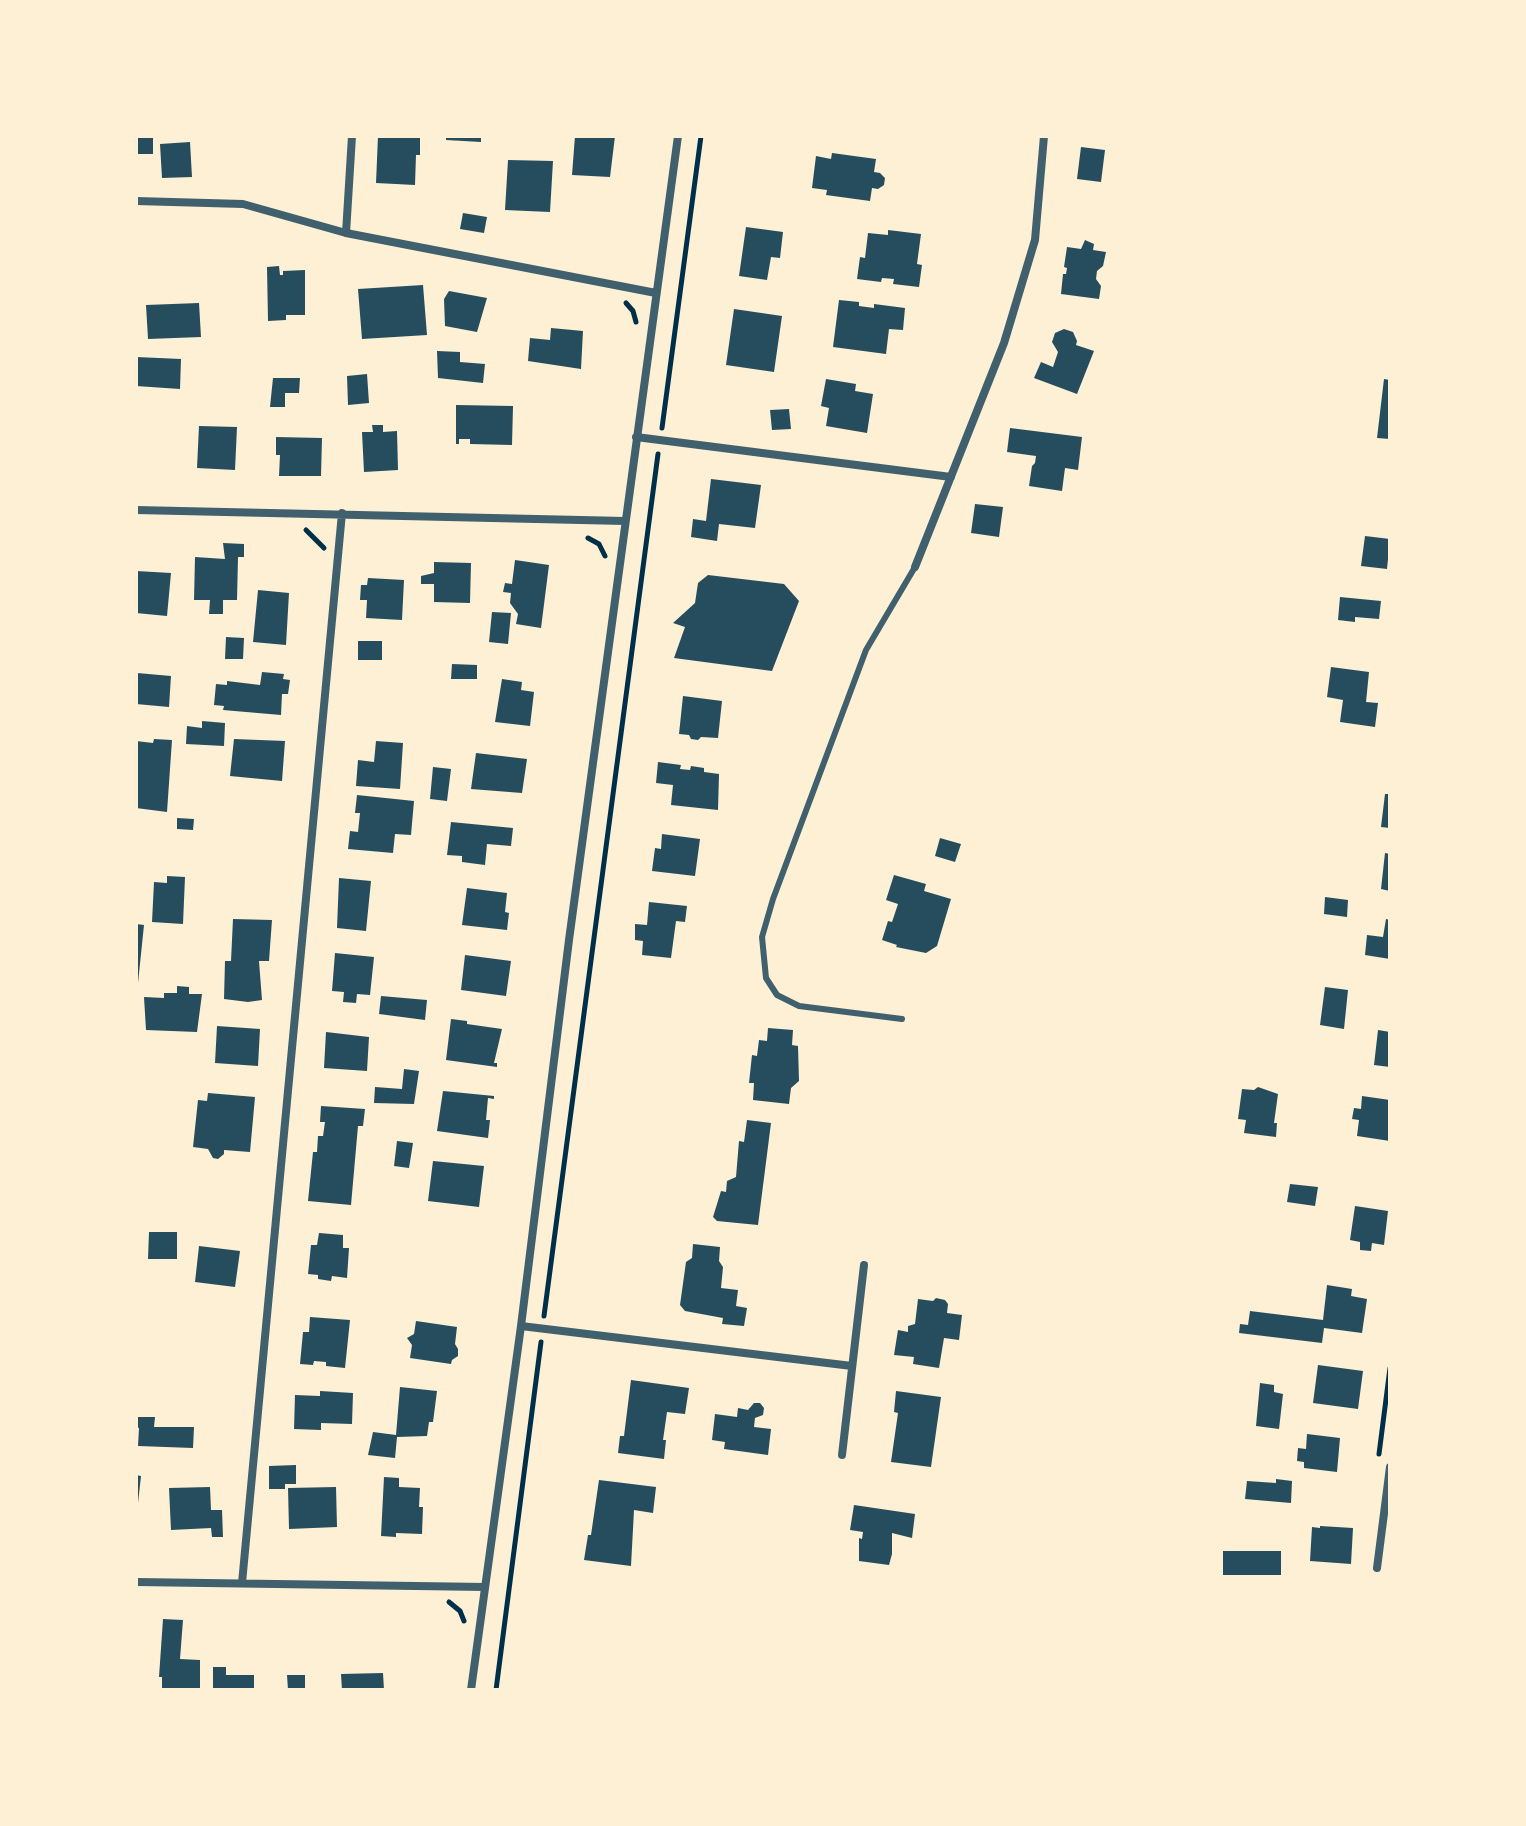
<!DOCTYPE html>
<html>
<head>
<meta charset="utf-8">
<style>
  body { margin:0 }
  #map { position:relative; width:1526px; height:1826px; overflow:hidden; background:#fdf0d5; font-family:Commissioner,sans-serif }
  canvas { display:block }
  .frame { position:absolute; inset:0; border:138px solid #fdf0d5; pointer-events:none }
</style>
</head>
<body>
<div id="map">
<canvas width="1526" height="1826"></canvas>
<div class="frame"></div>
</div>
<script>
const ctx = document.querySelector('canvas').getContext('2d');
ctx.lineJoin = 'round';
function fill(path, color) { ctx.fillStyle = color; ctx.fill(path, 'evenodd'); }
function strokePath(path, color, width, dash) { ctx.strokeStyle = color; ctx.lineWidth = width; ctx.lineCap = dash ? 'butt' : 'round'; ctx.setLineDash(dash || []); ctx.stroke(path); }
fill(new Path2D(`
  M136,136H153V154H136Z
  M378,136L420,138V155H416L415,185L376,183Z
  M446,136H481V142L446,140Z
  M575,136H615L610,177L572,175Z
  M190,142L192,177L162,178L160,144Z
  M1081,147L1105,150L1101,182L1077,179Z
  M832,153L876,159L874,172L880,173L885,178L884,185L878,189L872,188L870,201L826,195L827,190L812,188L816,156L831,159Z
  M508,160L553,161L550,212L505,210Z
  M463,213L487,217L484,233L460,229Z
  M746,227L783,232L780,258L771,257L767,280L739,276Z
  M888,230L921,234L917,264L922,265L919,287L893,284L894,279L882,278L881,282L857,279L860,257L865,258L868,233L888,235Z
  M1085,240L1094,244L1093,250L1106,252L1103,266L1097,271L1096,279L1101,286L1099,299L1061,294L1063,274H1066L1067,268L1064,267L1067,247L1081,249Z
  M279,266L280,275H283V271L305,270V315H286V320L268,321L267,267Z
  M423,285L427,335L362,339L358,289Z
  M449,291L487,298L477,332L445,326L444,299Z
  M839,300L859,302V306L874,308V304L905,308L903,330L889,329L886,354L833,347Z
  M199,303L201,337L148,339L146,305Z
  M734,309L782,316L774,372L726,365Z
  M551,328L583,331L581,369L528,361L530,338L550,340Z
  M1064,329L1073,332L1077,341L1076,345L1094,351L1077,394L1034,378L1041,362L1053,367L1058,352L1052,342L1055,333Z
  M437,351L460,352V362L485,364L483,383L438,378Z
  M136,357L181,359L180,389L136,386Z
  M367,374L369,403L348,405L347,376Z
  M273,378H300L299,393H285V407H270Z
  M826,379L856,384L855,391L873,394L867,433L826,426L829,408L821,406Z
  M1384,379L1390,380V439L1377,438Z
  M456,405L513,406L512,445L470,444V439H459V444H456Z
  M789,409L791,429L772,430L770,410Z
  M372,425H383V432L397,431L398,470L364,472L362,432H373Z
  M199,426L237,427L235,470L197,468Z
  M1010,428L1082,437L1078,470L1065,468L1062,491L1029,486L1032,466L1035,463L1036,456L1007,452Z
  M276,437L322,438L321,476H279L280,455H276Z
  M711,479L761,485L755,528L719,524L717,541L691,537L693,519L706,521Z
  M975,504L1003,507L999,537L971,533Z
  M1365,536L1390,539L1387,569L1361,566Z
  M223,543L244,544V557H238L237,600H223V614H209L210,600H194L195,557L225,559Z
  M515,560L549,565L541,628L516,624L518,614L510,603L511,593L503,592L505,583L512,584Z
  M434,562L471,563L470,603L434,602V584H421V576L434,573Z
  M136,571L171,573L167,616L136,613Z
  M708,575L784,584L799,601L772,671L674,658L685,627L673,623L695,603L698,583Z
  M368,578L404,580L402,620L366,618L367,600H360L361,585H367Z
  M258,590L289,593L286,645L253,642Z
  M1340,597L1381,601L1379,619L1355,617V622L1338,620Z
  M492,612L511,613L508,644L489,642Z
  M226,637L244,638L243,659H225Z
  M358,641H382V660H358Z
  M452,664L477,665V679H451Z
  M1331,667L1369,672L1366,702L1378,703L1375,727L1340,722L1343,700L1327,697Z
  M262,672L284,674L283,679L290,680L288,694H282L281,715L223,710L224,706L214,705L216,684L227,685V681L260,685Z
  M137,673L171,676L169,707L136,704Z
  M502,679L522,682L521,690L534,692L530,726L495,722Z
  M683,696L722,701L718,738L701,737L698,740L691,739L689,735L679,734Z
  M202,721L225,723L224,746L186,744L187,726L202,728Z
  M154,739L172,740L167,812L136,808V741L153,743Z
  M234,739L285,741L282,781L230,776Z
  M376,741L403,743L400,789L356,786L358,760L374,762Z
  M476,753L527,759L522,793L471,789Z
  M658,762L681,765L680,769L690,770L691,766L704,768V772L719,774L718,810L671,805L673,785L656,783Z
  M433,767L451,769L447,801L430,799Z
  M1385,794H1390V828L1381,827Z
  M357,795L414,801L411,835L395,834L393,853L348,849L350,831L358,832L360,813H355Z
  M177,818L194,819L193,830L177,829Z
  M451,822L513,828L511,846L487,844L485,865L462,862V856L447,855Z
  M662,834L700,839L695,876L652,871L655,848L661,849Z
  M940,838L961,844L955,862L935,856Z
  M1385,853L1390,854V891L1381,889Z
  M894,875L926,884L924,891L951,899L937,946L926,953L896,947L897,945L882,940L888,921L892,922L898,904L886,900Z
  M167,876L185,877L183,924L152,922L154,882L167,883Z
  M339,878L371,881L366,931L337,928Z
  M467,888L507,893L505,912L509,913L507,930L462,925Z
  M1325,897L1348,900L1347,917L1324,914Z
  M649,902L687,906L685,922L676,921L671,958L642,955L643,941L635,940V924L647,925Z
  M233,919L272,920L269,961H259L262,1000L248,1002L224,999L225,961H231Z
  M1386,919L1390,920V959L1365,955L1367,935L1383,937Z
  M136,924L144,925L138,983H136Z
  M335,953L374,957L370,995L357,994L356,1003L343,1002L344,992L332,991Z
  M465,955L511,961L506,996L461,990Z
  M177,986L189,987V994H202L197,1032L146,1030L144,997L164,998V993H177Z
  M1325,987L1348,990L1344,1029L1320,1025Z
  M381,996L427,1000L425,1020L379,1014Z
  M451,1019L467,1021V1024L502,1029L494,1063H497V1067L446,1060Z
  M217,1026L260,1029L258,1066L215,1063Z
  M768,1028L793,1030L792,1045L798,1046L799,1081L791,1088L789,1104L753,1100L754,1083H749L752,1055L757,1056L759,1040L767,1041Z
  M1378,1030L1390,1032V1067L1374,1065Z
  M326,1032L369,1037L367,1071L324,1068Z
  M404,1069L419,1071L414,1104L374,1103L375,1087L402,1089Z
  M1258,1087L1278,1094L1274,1123H1277L1276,1137L1244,1133L1246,1120L1238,1119L1242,1089L1254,1090Z
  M443,1091L494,1096V1099L488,1098L486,1120H490L488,1138L437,1131Z
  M208,1093L255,1097L250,1152L224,1150V1154L218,1159L213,1158L208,1149L193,1147L198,1100L207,1101Z
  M1362,1096L1390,1100V1141L1357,1136L1359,1120L1352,1119L1354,1108L1361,1109Z
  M321,1106L365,1109L363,1126H358L351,1205L308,1201L313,1152H317L318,1136H323L325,1122H320Z
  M747,1120L771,1123L758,1225L717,1221L713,1217L721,1191L726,1192L727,1181L736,1177L739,1141L744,1142Z
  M397,1141L413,1143L409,1168L394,1166Z
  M433,1161L484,1166L479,1207L428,1201Z
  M1290,1184L1318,1187L1315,1206L1287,1202Z
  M1355,1206L1388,1211L1384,1245L1372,1243L1371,1251L1360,1250V1242L1350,1240Z
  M149,1232H177V1259H148Z
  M319,1233L343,1235V1248H349L347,1278L332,1276L331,1281L318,1279V1275L308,1274L311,1245H317Z
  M693,1244L720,1247L719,1261L723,1267L721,1288L738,1290L736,1306L747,1308L744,1326L722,1324L723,1318L685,1311L680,1305L686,1262L692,1258Z
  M199,1246L240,1251L235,1287L195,1282Z
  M1327,1285L1352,1289L1351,1296L1367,1299L1362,1333L1324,1328L1322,1343L1239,1333L1240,1324L1248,1325L1250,1311L1323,1320Z
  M936,1298L945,1300L948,1304L947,1313L962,1315L959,1340L944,1338L939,1368L913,1364L914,1357L894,1355L898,1330L908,1332V1326L915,1324L918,1299L933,1301Z
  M310,1317L350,1320L345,1368L326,1366V1362L314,1361L313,1365L300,1364L303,1332H309Z
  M416,1321L457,1327L455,1344L458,1349V1356L452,1360L451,1364L410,1358L412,1345L407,1338L414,1334Z
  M1318,1365L1363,1371L1358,1409L1313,1403Z
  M631,1380L689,1388L685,1414L667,1412L663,1440H666L664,1459L618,1453L620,1436H624Z
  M1260,1383L1274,1385V1392L1283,1394L1279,1429L1256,1426Z
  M400,1387L437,1391L433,1422H429L427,1436L397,1437L395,1458L368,1455L373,1432L396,1435Z
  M320,1391L353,1393L352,1424L321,1423V1430L294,1429L295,1395L320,1396Z
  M896,1391L941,1397L931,1467L891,1462L898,1413L894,1412Z
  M754,1403H760L764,1408L763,1415L755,1418L754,1427L771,1429L768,1455L724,1449L725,1442L712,1440L715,1414L737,1417L738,1408L748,1410Z
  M136,1417H155L154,1427H194L193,1448L138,1446L139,1428L136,1427Z
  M1307,1434L1340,1438L1337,1472L1304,1468V1462L1297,1461L1298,1448L1306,1449Z
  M296,1465V1484H285V1489H269V1466Z
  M136,1475L141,1476L138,1503H136Z
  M384,1477L399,1478V1487L420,1488L419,1507H423L422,1534L396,1533V1537L381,1536Z
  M1276,1479L1292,1481L1291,1503L1245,1499L1247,1481L1276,1483Z
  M599,1480L656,1487L653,1513L634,1510L631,1566L584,1560L588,1535H591Z
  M210,1487L211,1510H222L223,1537H212L211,1528L171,1530L169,1488Z
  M336,1487L337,1527L289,1529L288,1488Z
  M854,1505L915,1514L912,1538L892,1533V1554L889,1565L859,1561V1538L862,1539L863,1532L850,1530Z
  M1320,1526L1353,1528L1351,1564L1310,1561L1312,1527L1320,1528Z
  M1223,1551H1281V1575H1223Z
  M163,1619L183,1620L180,1659L200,1660V1690H162V1677H159Z
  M213,1667H226V1675H254V1690H213Z
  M383,1673L384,1690H342L341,1674Z
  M287,1675H305V1690H288Z`), '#264d5e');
strokePath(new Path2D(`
  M626,303L633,311L636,322
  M662,428L701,136
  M306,530L324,548
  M588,538L599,544L605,556
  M544,1316L658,454
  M1379,1454L1390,1368
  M449,1602L460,1611L464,1621
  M496,1690L541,1342`), '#003049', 5);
strokePath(new Path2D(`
  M902,1019L799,1006L777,995L766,978L762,937L773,899L866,650L915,567`), '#3f606c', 6);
strokePath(new Path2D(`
  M136,201L243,204L346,233L656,293
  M346,233L352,136
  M636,437L951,477
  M136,510L625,521
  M915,567L1004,343L1035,240L1044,136
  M521,1326L852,1366
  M842,1455L864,1265
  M1377,1568L1390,1467
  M136,1582L485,1587
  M242,1583L342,513
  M471,1690L521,1326L569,940L678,136`), '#3f606c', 8);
</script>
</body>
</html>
